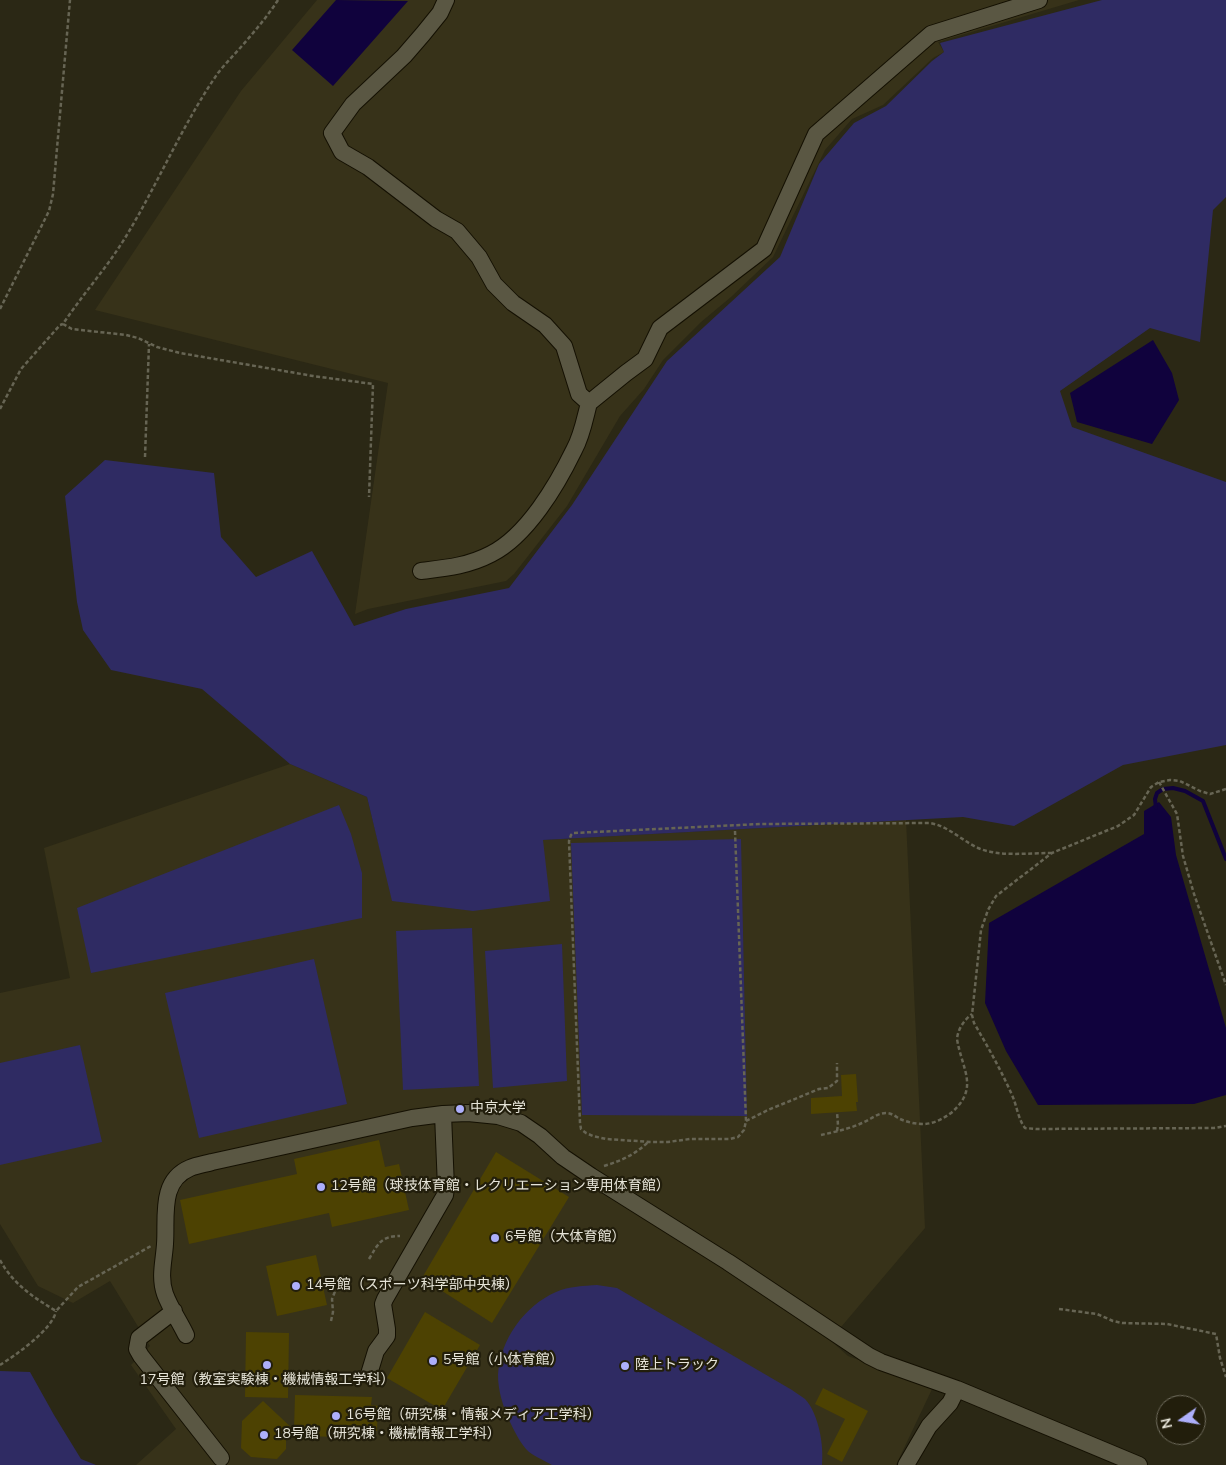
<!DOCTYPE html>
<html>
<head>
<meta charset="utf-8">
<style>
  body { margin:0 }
  #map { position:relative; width:1226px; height:1465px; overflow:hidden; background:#2b2815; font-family:"Nunito Sans",sans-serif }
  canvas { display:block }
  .north { position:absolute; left:1156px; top:1395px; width:50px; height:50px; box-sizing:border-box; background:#221e0c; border:1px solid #706d5e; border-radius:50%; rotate:257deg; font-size:14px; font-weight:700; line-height:20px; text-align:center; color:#e6e4d8 }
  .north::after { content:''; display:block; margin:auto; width:18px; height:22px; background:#adaffb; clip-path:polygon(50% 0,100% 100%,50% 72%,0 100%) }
</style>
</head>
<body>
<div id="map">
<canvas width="1226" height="1465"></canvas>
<div class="north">N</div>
</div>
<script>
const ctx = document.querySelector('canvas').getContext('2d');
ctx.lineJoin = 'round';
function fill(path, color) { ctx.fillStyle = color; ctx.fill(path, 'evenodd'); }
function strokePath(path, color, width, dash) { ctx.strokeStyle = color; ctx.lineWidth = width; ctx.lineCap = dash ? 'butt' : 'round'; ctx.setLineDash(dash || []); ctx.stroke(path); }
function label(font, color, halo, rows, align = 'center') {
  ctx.font = font + ' "Nunito Sans","Noto Sans JP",sans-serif'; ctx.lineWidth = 4.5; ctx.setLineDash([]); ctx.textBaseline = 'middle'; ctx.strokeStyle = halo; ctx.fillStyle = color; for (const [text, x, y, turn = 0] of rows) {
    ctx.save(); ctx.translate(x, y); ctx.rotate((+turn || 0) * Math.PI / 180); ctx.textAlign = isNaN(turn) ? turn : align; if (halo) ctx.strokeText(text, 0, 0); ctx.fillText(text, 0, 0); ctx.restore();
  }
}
fill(new Path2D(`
  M317,0H1079L938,42L944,52L933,58L883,105L852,119L825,150L773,257L731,297L701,322L663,360L644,389L620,416L567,506L514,574L506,581L368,609L355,614L388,383L95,310L241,91Z
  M290,764L367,797L393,901L542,840L906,820L925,1228L830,1340L848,1356L933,1387L896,1465H136L176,1429L131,1365L150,1346L110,1281L73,1303L38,1286L0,1224V993L70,978L44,848Z`), '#373219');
fill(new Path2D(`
  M1102,0H1226V197L1213,210L1200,342L1150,328L1060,391L1072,427L1226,482V745L1123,765L1014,826L963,817L543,840L550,901L473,911L392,901L367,797L290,764L202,689L111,670L83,630L77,602L65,496L105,460L214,473L221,537L256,577L312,551L354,626L406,609L509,588L572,505L667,361L780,257L819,164L854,123L886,106L932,61L944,52L940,43Z
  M339,805L351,834L362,873V918L91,973L77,908Z
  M741,839L747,1116L582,1115L571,843Z
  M472,928L479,1086L403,1090L396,931Z
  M562,944L567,1081L493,1088L485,951Z
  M314,959L347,1104L199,1138L165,993Z
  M80,1045L102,1142L0,1165V1063Z
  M597,1285L617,1288L792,1390C796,1393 801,1396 805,1399C819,1414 824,1446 822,1465H552C544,1460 532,1456 526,1449C519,1441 514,1430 509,1420C503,1406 498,1391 498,1375C500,1340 524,1306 556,1292C569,1286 584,1286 597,1285Z
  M0,1371L30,1372L54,1415L81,1459L96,1465H0Z`), '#2f2b63');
fill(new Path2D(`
  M336,0L408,1L333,86L292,50Z
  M1153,340L1172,373L1179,400L1152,444L1077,422L1070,393Z
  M1159,802L1171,817L1176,855L1226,1028V1095L1194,1104L1038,1105L1006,1051L985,1003L989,923L1144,834V811Z`), '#10023d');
strokePath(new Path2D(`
  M1156,808L1155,799L1157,793L1163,789L1173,788L1185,791L1203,801L1226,859`), '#10023d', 4);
fill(new Path2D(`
  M856,1074L858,1102H856L857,1111L811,1114V1098L842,1096L841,1075Z
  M379,1140L385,1167L399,1164L409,1210L332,1227L329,1213L189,1244L180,1200L297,1174L294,1159Z
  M496,1152L569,1197L492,1323L422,1278Z
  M316,1255L327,1305L277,1316L266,1266Z
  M425,1312L480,1345L442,1410L387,1378Z
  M246,1332L289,1333L288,1398L245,1397Z
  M823,1388L868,1411L842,1462L827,1454L845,1419L815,1404Z
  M295,1395L372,1397L371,1405L378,1406L377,1431H371V1438L305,1436L306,1425L298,1434L301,1436H296L294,1439V1436H286V1449L277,1459L251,1457L241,1448L242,1421L263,1401L294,1430Z`), '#4d4202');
const minor = new Path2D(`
  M589,403L626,373L645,359L660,328L764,249L816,134L931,34L1039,0
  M421,571C446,568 468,566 491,554C527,536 557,485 574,450C582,436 585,418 589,403L579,394L564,346L545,325L513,303L494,284L479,257L457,231L436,219L368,167L342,152L332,133L353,104L404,56L423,34L440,13L446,0
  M174,1311L139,1338L137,1349L141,1356L221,1458
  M186,1335C180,1322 170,1308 165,1294C159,1277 164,1261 165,1244C167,1217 159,1181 190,1168C197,1165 205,1164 212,1162L412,1118L443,1114L468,1113L498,1116L521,1123L540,1136L563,1157L591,1176L728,1262L869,1356L881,1362L957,1389L1139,1465
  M369,1374L376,1351L387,1336V1329L383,1304L385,1299L445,1195L446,1188L443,1114
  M906,1465L929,1426L950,1403L957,1389`);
strokePath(minor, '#141002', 18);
strokePath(new Path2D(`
  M278,0C267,17 254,32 241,47C233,56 225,64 218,73C182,125 158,184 125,238C106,269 82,295 63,324L72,329L126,335L138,338L157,347L180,353L313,376L373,384L369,497
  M0,309L49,211L53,194L70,0
  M0,409L21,369L60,325L63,324
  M145,457L149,344
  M1159,782L1177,814L1183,856L1194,894L1226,985
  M1226,789L1210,794L1200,791L1180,781L1170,780L1159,782L1151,787L1134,815L1118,826L1052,853L996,896L988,910L981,930L972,1015L974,1023C988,1047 1001,1070 1012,1095C1017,1106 1018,1119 1025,1128L1036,1129L1214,1128L1226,1126
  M735,831L746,1121L744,1130L738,1137L730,1139H690L668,1142H651L606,1139L593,1136L586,1133L581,1129L580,1123L569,841L571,835L573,833L760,824L930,823C948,826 961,840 978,848C998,857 1029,853 1052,853
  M746,1121L768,1110L819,1089L828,1088L837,1081V1063
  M837,1131L838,1125L837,1112
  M821,1135C834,1132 849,1129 862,1123C870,1120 877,1113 886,1113C892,1113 896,1117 900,1119C907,1122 915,1124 923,1124C933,1124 943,1119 951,1113C980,1088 962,1070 957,1039C958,1029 964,1020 972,1014
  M604,1166C620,1161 635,1155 648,1142
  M369,1259C378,1244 381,1236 400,1236
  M0,1260C13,1284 33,1297 56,1311L78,1287L151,1246
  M336,1280L344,1277
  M1059,1309L1097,1314L1113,1321L1122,1323L1167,1324L1216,1334L1220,1358L1226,1377
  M331,1321L333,1312L332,1299L336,1289
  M0,1365C16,1355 53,1329 56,1311`), '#676554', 2.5, [4, 2.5]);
strokePath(minor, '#5a5743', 16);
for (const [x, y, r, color] of [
  [460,1109,5,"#adaffb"],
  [321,1187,5,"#adaffb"],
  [495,1238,5,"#adaffb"],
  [296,1286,5,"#adaffb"],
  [433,1361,5,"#adaffb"],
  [267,1365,5,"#adaffb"],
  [625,1366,5,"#adaffb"],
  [336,1416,5,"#adaffb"],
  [264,1435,5,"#adaffb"]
]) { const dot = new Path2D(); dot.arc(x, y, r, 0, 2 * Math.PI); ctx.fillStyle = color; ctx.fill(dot); strokePath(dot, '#221e0c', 2); }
label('14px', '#e6e4d8', '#221e0c', [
  ["中京大学",470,1109],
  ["12号館（球技体育館・レクリエーション専用体育館）",331,1187],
  ["6号館（大体育館）",505,1238],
  ["14号館（スポーツ科学部中央棟）",306,1286],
  ["5号館（小体育館）",443,1361],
  ["陸上トラック",635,1366],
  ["17号館（教室実験棟・機械情報工学科）",267,1381,"center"],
  ["16号館（研究棟・情報メディア工学科）",346,1416],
  ["18号館（研究棟・機械情報工学科）",274,1435]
], 'left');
</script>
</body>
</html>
